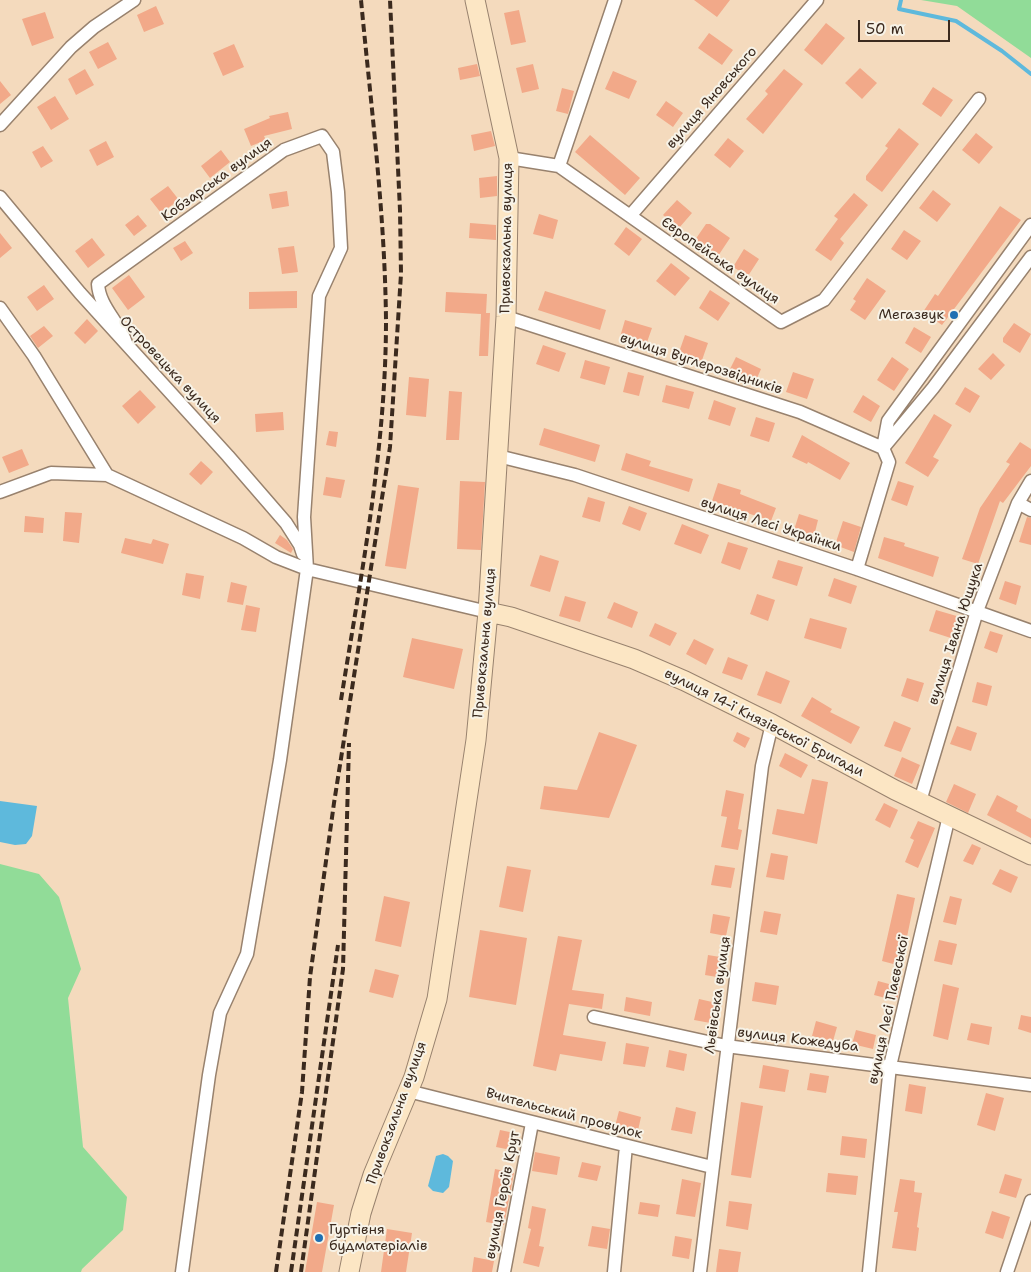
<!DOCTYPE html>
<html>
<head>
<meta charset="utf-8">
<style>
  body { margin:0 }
  #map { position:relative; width:1031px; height:1272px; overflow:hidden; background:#f4dabd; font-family:"Shantell Sans",sans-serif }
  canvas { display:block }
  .scale { position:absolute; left:858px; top:20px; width:92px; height:22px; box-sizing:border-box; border:2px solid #3b2a1e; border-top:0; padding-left:6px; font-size:15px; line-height:18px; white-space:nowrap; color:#3b2a1e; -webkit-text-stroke:4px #f7f3e8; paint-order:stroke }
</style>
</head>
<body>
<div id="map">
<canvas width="1031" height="1272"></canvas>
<div class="scale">50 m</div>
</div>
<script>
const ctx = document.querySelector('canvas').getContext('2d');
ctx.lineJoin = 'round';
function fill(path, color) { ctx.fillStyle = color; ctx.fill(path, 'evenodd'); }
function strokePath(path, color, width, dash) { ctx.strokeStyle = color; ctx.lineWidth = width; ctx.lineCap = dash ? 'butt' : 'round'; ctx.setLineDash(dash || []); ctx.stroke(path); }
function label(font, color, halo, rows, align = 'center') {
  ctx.font = font + ' "Shantell Sans",sans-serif'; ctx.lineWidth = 4; ctx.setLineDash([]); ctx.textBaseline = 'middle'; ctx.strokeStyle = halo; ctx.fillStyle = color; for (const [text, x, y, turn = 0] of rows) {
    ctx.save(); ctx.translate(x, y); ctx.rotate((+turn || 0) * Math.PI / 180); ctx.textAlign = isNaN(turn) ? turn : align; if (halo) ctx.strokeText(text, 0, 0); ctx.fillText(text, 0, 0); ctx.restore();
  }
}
fill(new Path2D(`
  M921,0H1031V58L957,6Z
  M0,864L39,874L59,897L81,969L68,998L83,1147L127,1197L123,1230L82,1269L81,1272H0Z`), '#91dc98');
fill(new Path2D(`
  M0,801L37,806L32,836L26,844L15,845L0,842Z
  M443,1154L448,1156L453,1161L449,1187L443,1193L433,1191L428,1186L436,1156Z`), '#5eb9dc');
strokePath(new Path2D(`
  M901,0L899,9L956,21L1002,51L1031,74`), '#5eb9dc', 4);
fill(new Path2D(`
  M694,0H730L717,17Z
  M156,6L164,24L144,32L137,15Z
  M519,10L526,42L511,45L504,13Z
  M45,12L54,38L32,46L22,19Z
  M826,23L845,38L822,65L804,50Z
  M709,33L733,50L722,65L698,48Z
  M108,42L117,59L98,69L89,52Z
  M234,44L244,67L223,76L213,53Z
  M477,64L480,76L460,80L458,68Z
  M533,64L539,89L522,93L516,68Z
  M860,68L877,83L862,99L845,83Z
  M85,69L94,85L76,95L68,79Z
  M784,69L803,84L763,134L746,119L768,94L765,91Z
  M613,71L637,81L629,99L605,89Z
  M0,81L11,95L0,104Z
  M933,87L953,100L941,117L922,104Z
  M562,88L574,91L568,114L556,111Z
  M55,96L69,119L51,130L37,107Z
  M666,101L683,113L673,127L656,115Z
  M288,112L292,129L264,136L266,140L251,146L244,129L270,118L269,116Z
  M899,128L919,144L882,192L866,180V176L888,148L885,146Z
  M491,131L495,146L474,151L471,135Z
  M976,133L993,147L979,164L962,150Z
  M590,135L640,178L625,195L575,152Z
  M728,138L744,151L730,168L714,155Z
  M106,141L114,157L97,166L89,150Z
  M43,146L53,161L41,168L32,152Z
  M221,150L230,162L210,178L201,166Z
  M497,176V196L480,198L479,178Z
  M168,186L179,200L161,213L150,199Z
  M933,190L951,204L937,222L919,208Z
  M287,191L289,206L272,209L269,194Z
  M854,193L868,205L840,239L844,243L831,261L815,250L838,219L834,216Z
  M677,200L692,213L679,228L663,215Z
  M1000,206L1021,220L942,325L923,312L935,294L938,296Z
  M539,214L558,220L553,239L533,234Z
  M138,215L147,226L134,236L125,225Z
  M470,223L496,225V240L469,238Z
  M706,224H710L730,238L718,256L695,240Z
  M626,227L642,239L629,256L614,244Z
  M904,230L921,241L907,260L891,249Z
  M0,233L12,248L0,258Z
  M92,238L105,255L88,268L75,251Z
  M185,241L193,253L181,261L173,248Z
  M294,246L298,272L282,274L278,248Z
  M744,249L759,259L748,276L733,267Z
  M671,263L690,278L675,296L656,281Z
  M129,275L145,297L128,310L112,288Z
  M867,278L886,291L865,320L850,310L856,301L853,299Z
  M44,285L54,299L37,311L27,297Z
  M710,290L730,303L718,321L699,308Z
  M297,291V308L249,309V292Z
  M545,291L606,310L600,330L538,310Z
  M446,292L487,294L486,313H490L488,356H479L481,314L445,312Z
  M87,319L98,331L85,344L74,333Z
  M625,320L652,328L646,345L620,337Z
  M1014,323L1031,334L1020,353L1003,342V338Z
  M44,326L53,336L38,348L30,336Z
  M914,327L931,337L921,353L905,343Z
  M685,335L708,343L701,363L678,355Z
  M543,345L566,353L559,372L536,364Z
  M993,353L1005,365L991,380L978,369Z
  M736,357L761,369L754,385L728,373Z
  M892,357L909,369L894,391L877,380Z
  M585,360L610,367L605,385L580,378Z
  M628,372L644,376L639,396L623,392Z
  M793,372L814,379L807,399L786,392Z
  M409,377L429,379L426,417L406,415Z
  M666,385L694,392L689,409L662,402Z
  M965,387L980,396L970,413L955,404Z
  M140,390L156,407L138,424L122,406Z
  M449,391L462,392L459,440H446Z
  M863,395L880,406L871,422L853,412Z
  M714,400L736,408L730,426L708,419Z
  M283,412L284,430L256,432L255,414Z
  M934,414L952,425L933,457L939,460L928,477L905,463Z
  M756,417L775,423L769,442L750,436Z
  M544,428L600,445L595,462L539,445Z
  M329,431L338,432L336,447L326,445Z
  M802,435L850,463L840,480L808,462L807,464L792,457Z
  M1020,442L1031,449V466L1003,503L1000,501L978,564L962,559L980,508L1010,464L1006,462Z
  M22,449L29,465L9,473L2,457Z
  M626,453L651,461L649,466L693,479L689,492L621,470Z
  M201,461L213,472L201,485L189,474Z
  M326,477L345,480L341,498L323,495Z
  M460,481L485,482L481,550L457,549Z
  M898,481L914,486L907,506L891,500Z
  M718,483L741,490L740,494L776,508L771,521L712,501Z
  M398,485L419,488L406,569L385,566Z
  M588,497L605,502L600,522L582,517Z
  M629,506L647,513L640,531L622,524Z
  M65,512L82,513L79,543L63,541Z
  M799,514L818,520L814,536L794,530Z
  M25,516L44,518L43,533L24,532Z
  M1027,517L1031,518V545L1019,542Z
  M843,521L861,527L854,552L835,545Z
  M682,524L709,535L701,554L674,544Z
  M280,535L287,540L293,549L291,553L275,543Z
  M884,537L905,543L904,546L939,557L933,577L878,558Z
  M125,538L151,544L153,539L169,544L163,564L121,553Z
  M728,542L748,548L740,570L721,563Z
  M540,555L559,561L550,592L530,586Z
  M778,560L803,567L797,586L772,578Z
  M186,573L204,576L200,599L182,595Z
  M834,578L857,586L851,604L828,596Z
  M1005,581L1021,586L1016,605L999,599Z
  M231,582L247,586L243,605L227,602Z
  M757,594L775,600L768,621L750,614Z
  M565,596L586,602L580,622L559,616Z
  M614,602L638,612L632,628L607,618Z
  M246,605L260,608L256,632L241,630Z
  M936,610L960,617L954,639L929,631Z
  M810,618L847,628L841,649L804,638Z
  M655,623L677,633L670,646L649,636Z
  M990,631L1003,635L997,653L984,648Z
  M412,638L463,649L454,689L403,677Z
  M694,639L714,649L706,665L686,654Z
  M728,657L748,665L742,680L722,673Z
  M766,671L790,681L781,704L757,695Z
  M907,678L924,683L918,702L901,696Z
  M977,682L992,686L987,706L972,702Z
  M812,697L832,709L830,712L860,727L851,744L801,716Z
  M894,721L911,728L901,752L884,746Z
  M957,726L977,733L971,751L950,744Z
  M599,732L637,745L609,818L540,809L544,786L577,790Z
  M737,732L750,738L745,748L733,741Z
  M785,753L808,765L801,778L779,766Z
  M902,757L920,765L912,784L894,776Z
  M812,779L828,782L817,844L772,834L777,809L804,814Z
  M954,784L976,794L968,813L946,802Z
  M726,790L744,794L738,829L742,830L738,850L721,847L727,817L721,816Z
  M997,795L1018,806L1016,811L1031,819V838L987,815Z
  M884,803L898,810L890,828L875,820Z
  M918,821L935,828L918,868L905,862L914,840L910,838Z
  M972,844L981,848L973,865L963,861Z
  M771,853L788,856L784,880L766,877Z
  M715,865L735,868L731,888L711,885Z
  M507,866L531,870L523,912L499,907Z
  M1000,869L1018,877L1011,893L992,884Z
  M897,894L915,898L901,966L882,961Z
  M384,896L410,902L401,947L375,941Z
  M950,896L962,899L956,925L943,922Z
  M764,911L781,914L777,935L760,932Z
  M713,914L730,917L726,936L710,933Z
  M480,930L527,938L516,1005L469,997Z
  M558,936L582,940L572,990L604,994L602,1009L569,1004L563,1035L606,1042L602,1061L560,1054L556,1071L533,1066Z
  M939,940L957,944L952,965L934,961Z
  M708,955L726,958L723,978L705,975Z
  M375,969L399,975L393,998L369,992Z
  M878,981L900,987L897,1001L874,995Z
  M755,982L779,986L776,1005L752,1001Z
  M943,984L959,988L948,1040L933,1036Z
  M626,997L652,1002L650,1016L624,1011Z
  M699,999L721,1004L716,1024L694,1020Z
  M1021,1015L1031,1017V1033L1018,1029Z
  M816,1021L837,1027L833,1041L812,1036Z
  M971,1023L992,1027L989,1045L967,1040Z
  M856,1030L876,1035L873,1049L852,1044Z
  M626,1043L649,1047L645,1067L623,1064Z
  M669,1050L687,1054L684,1071L666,1067Z
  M763,1065L789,1070L785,1092L759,1088Z
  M810,1073L829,1076L826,1093L807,1090Z
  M909,1084L926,1087L922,1114L905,1111Z
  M986,1093L1004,1098L995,1131L977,1125Z
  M741,1102L763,1106L751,1178L731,1175Z
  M676,1107L696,1112L692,1134L671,1130Z
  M619,1111L641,1117L637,1135L614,1130Z
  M500,1130L519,1134L516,1151L496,1147Z
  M842,1136L867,1139L865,1158L840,1155Z
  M535,1152L560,1157L557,1175L532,1171Z
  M582,1162L601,1166L597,1181L578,1177Z
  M495,1169L514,1173L504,1225L486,1222Z
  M828,1173L858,1176L856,1195L826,1192Z
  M1005,1174L1022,1179L1016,1198L999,1193Z
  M682,1179L701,1183L695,1217L676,1214Z
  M900,1179L915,1181L914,1192L922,1193L917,1227L919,1228L916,1251L892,1248L898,1212H894Z
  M729,1201L752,1204L748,1230L726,1226Z
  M317,1202L334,1205L322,1272H305Z
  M640,1202L660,1205L658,1217L638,1214Z
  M532,1206L546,1209L539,1246L544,1247L539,1267L523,1263L531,1229L528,1228Z
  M992,1211L1010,1217L1003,1239L985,1233Z
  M592,1226L610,1229L607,1249L588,1246Z
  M387,1229L412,1233L406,1272H381Z
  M675,1236L692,1239L689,1259L672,1256Z
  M719,1249L741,1252L738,1272H716Z
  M474,1257L494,1261L492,1272H472Z`), '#f2a989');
const street = new Path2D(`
  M0,125L71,47L94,27L134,0
  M509,158L559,166L781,322L824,300L979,99
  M559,166L615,0
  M0,197L80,293L228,456L286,523L300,545L303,554
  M630,216L817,0
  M0,308L34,356L107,475
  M506,317L800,412L883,448L933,388L1031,257
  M126,343C119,322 99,306 98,284L284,150L322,136L333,152L338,192L341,248L319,296L304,517L307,569L280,760L247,954L220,1013L209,1075L182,1272
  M498,456L575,475L857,569L1031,631
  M0,492L51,473L107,475L243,538L276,557L307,569L488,612
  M1018,503L1031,510
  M857,569L889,462L883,448L888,421L1031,225
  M920,801L977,611L1018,503L1031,481
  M594,1017L726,1046L1031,1085
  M408,1091L712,1167
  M504,1272L532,1123
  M614,1272L626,1146
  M700,1272L762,766L772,724
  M869,1272L890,1066L949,816
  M1007,1272L1031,1201`);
const secondary = new Path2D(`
  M488,612L511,617L634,659L685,681L772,724L895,790L1031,855
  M349,1272L361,1213L373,1175L414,1077L437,999L476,740L488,612L506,317L509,158L475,0`);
strokePath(street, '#98826e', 15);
strokePath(secondary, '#98826e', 21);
strokePath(street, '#fff', 12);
strokePath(secondary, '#fce6c4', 19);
strokePath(new Path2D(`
  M341,700C361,575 386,448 386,321C385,214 371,106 361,0
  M276,1272L302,1092L310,977L334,803L390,447L401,274L400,210L390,0
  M291,1272L338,945
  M301,1272L343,969L349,743`), '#3b2a1e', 4, [8, 4]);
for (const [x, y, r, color] of [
  [954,315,5,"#1f6fb2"],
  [319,1238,5,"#1f6fb2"]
]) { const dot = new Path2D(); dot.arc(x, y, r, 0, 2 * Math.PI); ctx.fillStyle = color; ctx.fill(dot); strokePath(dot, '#f7f3e8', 2); }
label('14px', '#3b2a1e', '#f7f3e8', [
  ["вулиця Яновського",712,98,-49],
  ["Кобзарська вулиця",217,180,-36],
  ["Привокзальна вулиця",507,238,-89],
  ["Європейська вулиця",720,261,35],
  ["вулиця Вуглерозвідників",701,364,18],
  ["Островецька вулиця",170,370,47],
  ["вулиця Лесі Українки",771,525,18],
  ["вулиця Івана Ющука",956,634,-72],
  ["Привокзальна вулиця",485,643,-85],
  ["вулиця 14-ї Князівської Бригади",764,723,27],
  ["Львівська вулиця",718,995,-82],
  ["вулиця Лесі Паєвської",889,1010,-78],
  ["вулиця Кожедуба",798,1040,7],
  ["Привокзальна вулиця",397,1113,-70],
  ["Вчительський провулок",564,1114,15],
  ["вулиця Героїв Крут",503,1195,-79]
]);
label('14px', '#3b2a1e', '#f7f3e8', [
  ["Мегазвук",944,315],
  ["Гуртівня",329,1230,"left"],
  ["будматеріалів",329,1246,"left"]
], 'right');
</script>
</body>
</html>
